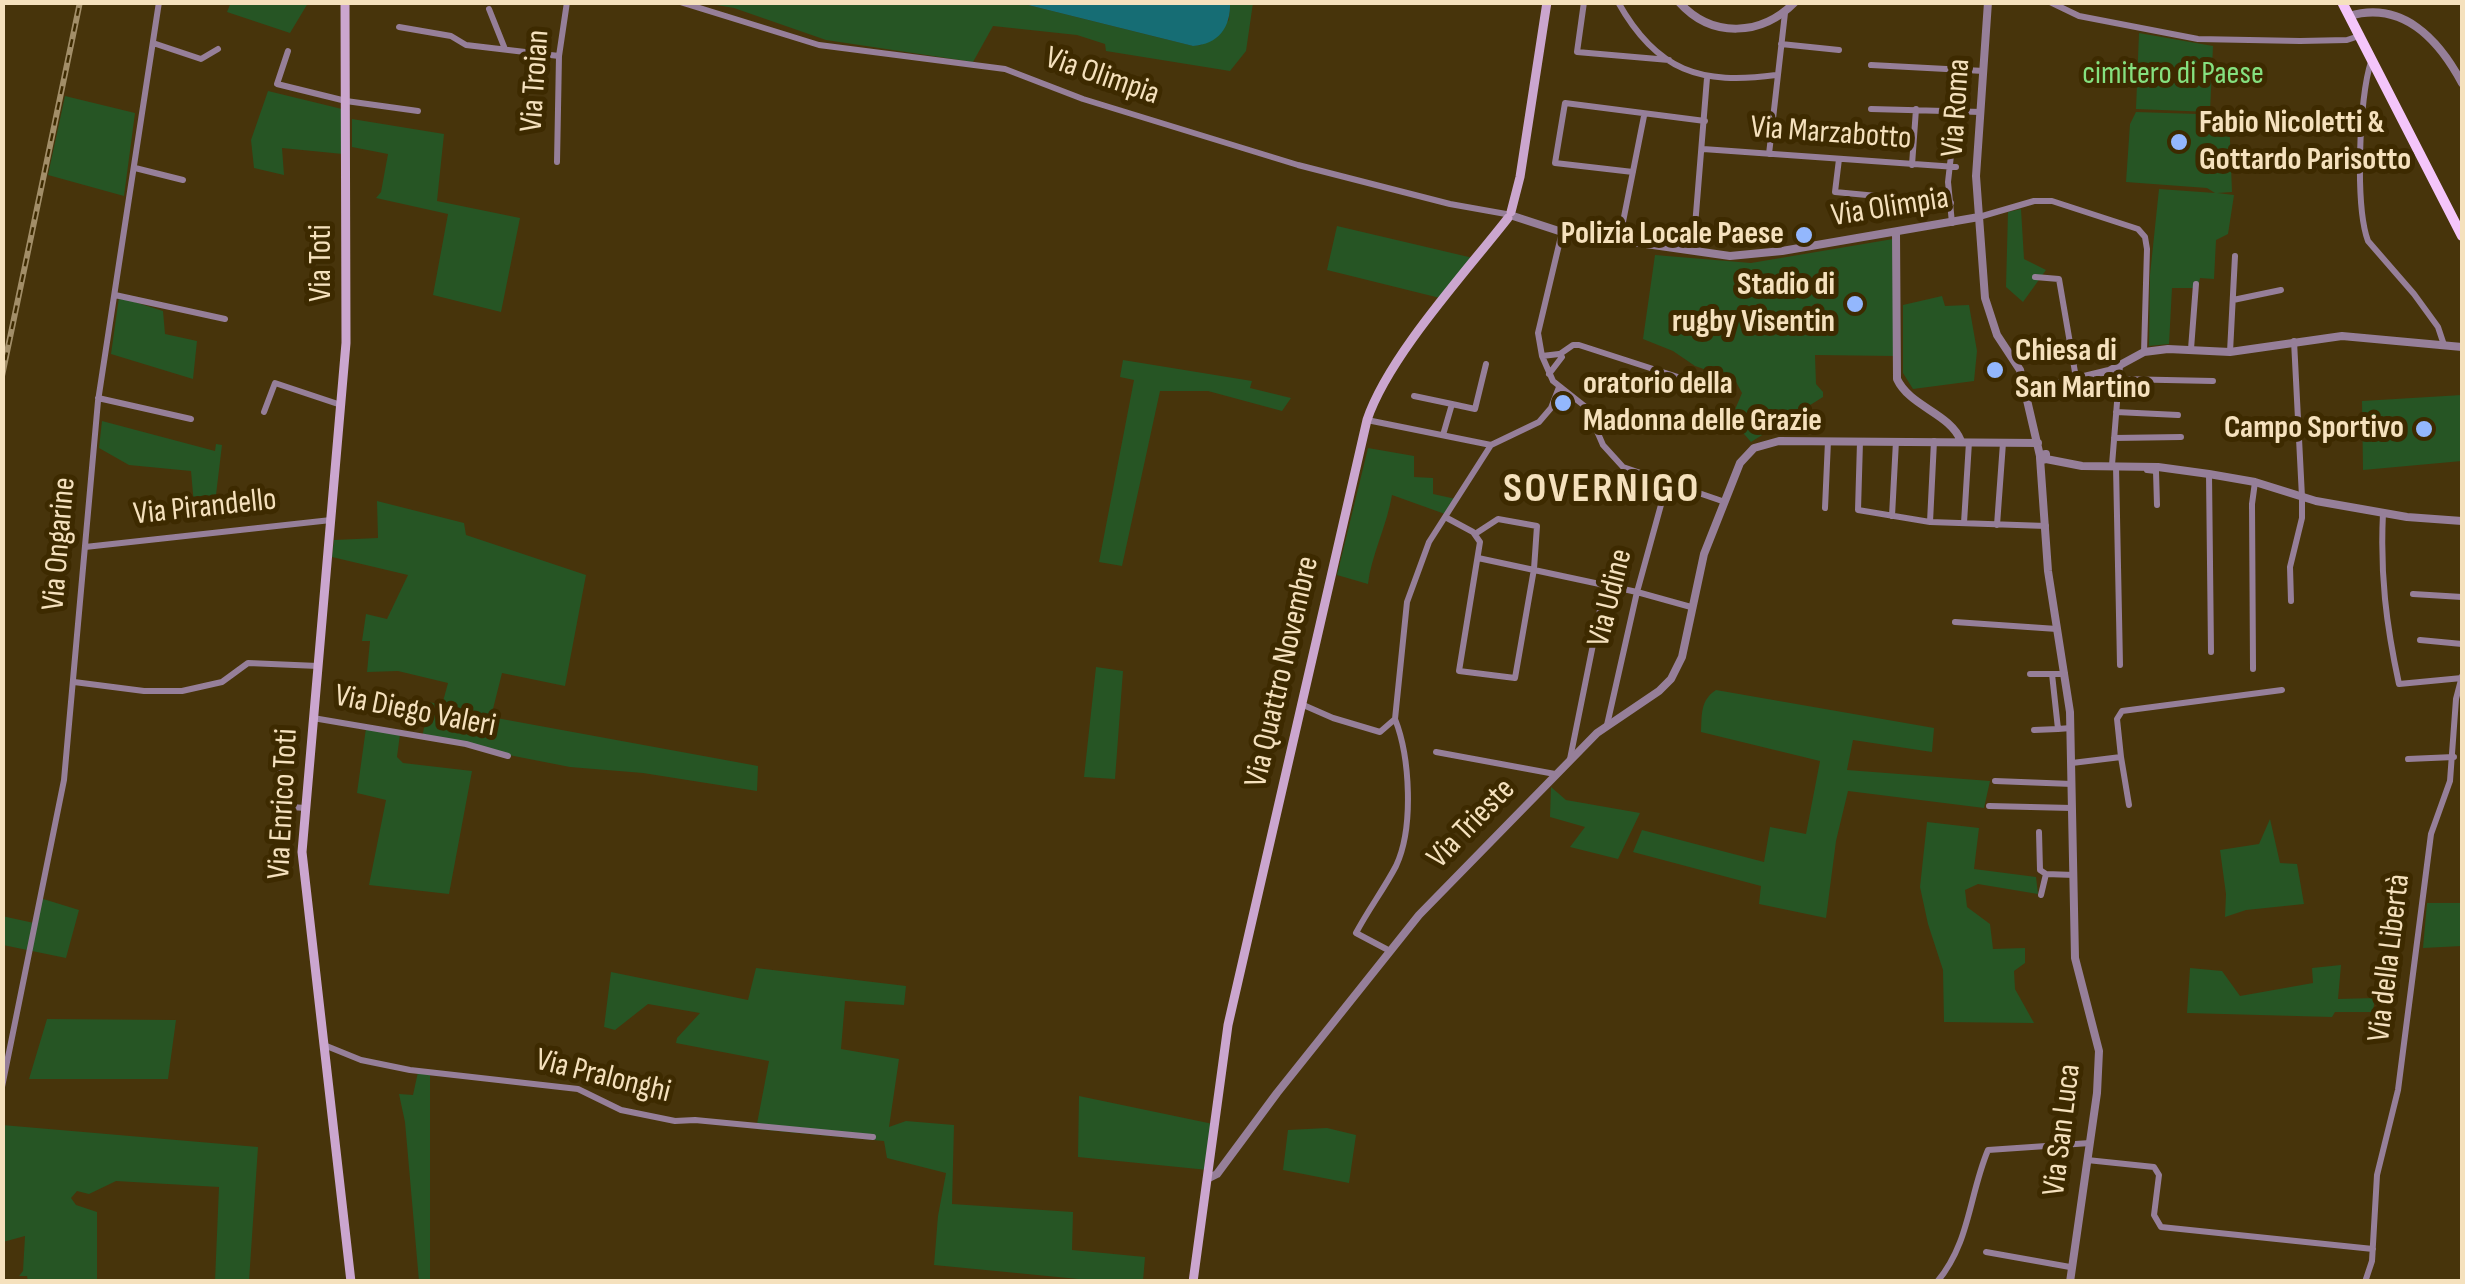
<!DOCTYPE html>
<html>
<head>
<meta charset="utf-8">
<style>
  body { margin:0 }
  #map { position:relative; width:2465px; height:1284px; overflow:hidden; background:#47340b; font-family:"Sofia Sans Condensed",sans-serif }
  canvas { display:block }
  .frame { position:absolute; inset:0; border:5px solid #f5e1bd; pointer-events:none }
</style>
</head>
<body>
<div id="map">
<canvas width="2465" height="1284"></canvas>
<div class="frame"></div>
</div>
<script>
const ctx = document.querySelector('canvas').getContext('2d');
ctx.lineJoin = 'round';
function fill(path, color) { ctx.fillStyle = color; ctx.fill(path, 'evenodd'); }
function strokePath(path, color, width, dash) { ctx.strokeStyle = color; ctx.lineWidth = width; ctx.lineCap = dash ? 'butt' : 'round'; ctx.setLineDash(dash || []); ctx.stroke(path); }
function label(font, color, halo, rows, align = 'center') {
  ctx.font = font + ' "Sofia Sans Condensed",sans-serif'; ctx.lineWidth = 10; ctx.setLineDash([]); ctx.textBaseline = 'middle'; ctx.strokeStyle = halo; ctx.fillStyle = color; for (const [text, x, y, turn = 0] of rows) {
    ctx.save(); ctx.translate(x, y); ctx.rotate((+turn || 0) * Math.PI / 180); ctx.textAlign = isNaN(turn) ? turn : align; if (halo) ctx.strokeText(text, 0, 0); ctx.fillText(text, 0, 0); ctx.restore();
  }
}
fill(new Path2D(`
  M231,2H339L340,5L308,3L290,33L227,12Z
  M705,3H1020L1193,46L1201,45L1229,20L1230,3H1253L1246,51L1230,71L1106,51L1105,44L1077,35L993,26L973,62L826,40L734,8Z
  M2139,33L2213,46L2210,112L2136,109Z
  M268,91L342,109L343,154L282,148L284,175L254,168L251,140Z
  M65,96L135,113L124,196L48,175Z
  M2136,112L2229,115L2232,192L2217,193L2234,195L2228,234L2216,240L2214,279L2200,278L2198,288H2172L2169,344L2149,346L2150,275L2159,189L2215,193L2207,188L2126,182L2130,124Z
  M352,119L444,134L437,201L520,218L501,312L433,295L448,214L376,198L381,192L388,154L352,147Z
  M2021,209L2024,259L2046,270L2023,302L2006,287L2008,212Z
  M1337,226L1473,258L1444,299L1327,270Z
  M1893,239L1895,356L1815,355L1816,384L1823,392V397L1751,442L1731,419L1742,393L1735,380L1695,366L1673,351L1643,339L1655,255L1751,263Z
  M1942,296L1945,306L1969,305L1977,351L1974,381L1913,389L1903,373V305Z
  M119,297L163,311L165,334L197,341L193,379L111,354Z
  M1123,360L1252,381L1250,388L1291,398L1282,411L1208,391H1160L1122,566L1099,562L1134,380L1120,377Z
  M2462,395V461L2363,470L2362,401Z
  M102,421L215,451L216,444L222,445L215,503L194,505L191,471L129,465L99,448Z
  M1368,448L1414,456V477L1433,478V494L1456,499L1445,514L1392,495C1387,525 1371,556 1368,584L1337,575Z
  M377,501L464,523L466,535L586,575L565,686L502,673L491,717L758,766L757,791L643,773L570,767L422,738L429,702L442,705L448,683L398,671L367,672L370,641H362L366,614L387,619L408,575L332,557L334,540L378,538Z
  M1096,667L1123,671L1115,779L1084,777Z
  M1716,690L1934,728L1932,752L1853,740L1847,770L1990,781L1984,808L1848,791L1836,841L1826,918L1759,904L1761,886L1633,852L1642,830L1764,862L1770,827L1806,834L1820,761L1701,732C1702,715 1700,700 1716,690Z
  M366,728L400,734L397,757L403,763L472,771L449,894L369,885L386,800L357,793Z
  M1551,787L1566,800L1640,813L1618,859L1570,847L1585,827L1550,817Z
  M2270,819L2280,863L2297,864L2304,904L2246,910L2225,917L2226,894L2220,850L2259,844Z
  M1927,822L1979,828L1974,869L2036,877L2038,894L1978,884L1965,890L1967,907L1990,924L1993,949L2025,948V963L2014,971L2015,989L2034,1023L1944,1022L1943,970L1928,924L1920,887Z
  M40,898L79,910L66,958L3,945L2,916L34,923Z
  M2427,903H2462V946L2423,948Z
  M2341,965L2338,999L2375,998L2373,1012H2335L2332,1017L2187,1013L2190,968L2222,971L2240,996L2313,983L2312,968Z
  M756,968L906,986L904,1005L845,1001L841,1049L899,1059L889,1127L906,1121L954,1125L952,1204L1073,1212L1072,1250L1145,1257L1143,1281H1099L934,1265L938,1216L946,1173L887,1158L884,1141L756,1129L769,1061L676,1043L677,1038L700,1013L648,1004L615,1030L604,1027L611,972L748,1000Z
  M47,1019L176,1020L168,1079H29Z
  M418,1072L430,1075V1281H419L405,1122L399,1094L413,1095Z
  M1079,1096L1213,1124L1208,1170L1078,1157Z
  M2,1125L258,1147L249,1281H215L219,1187L116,1181L89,1194L77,1191L71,1198L76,1205L97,1212V1281H28L27,1276H19L23,1271L25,1236L3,1242V1262Z
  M1327,1128L1356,1135L1349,1183L1283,1170L1288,1130Z`), '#265524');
fill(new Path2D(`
  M1230,2C1231,28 1218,44 1193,46L1020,3Z`), '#166d74');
strokePath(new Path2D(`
  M680,2L819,45L1005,69L1083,99L1298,165L1450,204L1506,214
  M1584,2L1577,52L1669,60
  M1618,2C1657,72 1701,85 1776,75
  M2050,2L2079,16L2198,39L2300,41L2347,40L2359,36
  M489,9L505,49
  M399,27L451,36L466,45L559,56
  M153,43L201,59L218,49
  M1781,44L1839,50
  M288,51L277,84L346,101L418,111
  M2371,62C2359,97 2355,206 2368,241L2414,294L2438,327L2444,345
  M1871,65L1984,71
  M1871,109L1981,112
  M1703,149L1956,167
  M1769,154L1785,13
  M1839,159L1835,192L1951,203
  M2263,161L2360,168
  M557,162L559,56L567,2
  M1912,165L1916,109
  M135,168L183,180
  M1633,172L1555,163L1565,103L1705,121
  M1979,217L2034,201H2052L2138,229L2145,237L2147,249L2144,352
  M1952,223L1948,182L1956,111
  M1562,232L1538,333L1542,356L1553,381L1587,408L1603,445L1623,467L1725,502
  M1619,242L1644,116
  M1693,251L1707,78
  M2035,277L2059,279L2076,378
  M115,295L225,319
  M2233,300L2281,290
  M2191,349L2196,284
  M2230,352L2235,256
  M1560,354L1573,345H1579L1681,378
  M1542,356L1559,354L1562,357L1549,374
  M2119,379L2213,381
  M1414,396L1452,404
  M98,398L191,419
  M264,412L275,383L341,405
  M2116,412L2178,415
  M1367,420L1491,445
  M1443,435L1452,404L1475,409L1486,364
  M2114,438L2181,437
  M1860,442L1858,510L1930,522L2046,526
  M2112,465L2120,365
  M2116,466L2120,665
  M2147,470L2156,471L2157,505
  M2209,474L2211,652
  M1825,508L1828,441
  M2383,513C2380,574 2386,624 2399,684L2462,678
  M1892,516L1896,441
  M1447,518L1473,532L1480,542L1459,671L1515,678L1534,569L1537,526L1498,519L1475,534
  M1930,522L1934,441
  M1964,523L1969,442
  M1997,525L2003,443
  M85,547L331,520
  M1478,558L1637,592L1691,607
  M2413,594L2462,597
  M2291,601L2290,567L2302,518V497L2294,341
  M1955,622L2057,629
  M2420,640L2462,644
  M2253,669L2252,504L2255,482
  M2030,674H2052
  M2065,674H2052L2058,729L2071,728
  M74,682L144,691H182L222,682L248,663L318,666
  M1301,704L1333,718L1380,732L1395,719L1407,602L1429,542L1491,445L1539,422L1551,408L1559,387
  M313,718L466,744L508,756
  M1607,725L1637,592L1667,483
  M2034,730L2058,729
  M1436,752L1555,774
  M2121,757L2129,805
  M1570,759L1605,585
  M2408,759L2454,757
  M2072,763L2121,757L2117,719L2122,711L2282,690
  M280,773L278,806L305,808
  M1995,781L2072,784
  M1989,806L2072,808
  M2039,832L2040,870L2046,874L2074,875
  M2041,895L2046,874
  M1390,951L1356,933C1368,910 1384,889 1396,866C1414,828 1410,757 1395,719
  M324,1045L361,1060L410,1070L578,1089L621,1110L675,1121L695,1120L873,1137
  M2,1087L64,780L98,401L159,2
  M2087,1160L2154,1167L2159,1175L2154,1215L2161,1227L2373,1249
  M1986,1252L2070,1267
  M1937,1282C1970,1243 1969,1195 1988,1150L2090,1143
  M2365,1282L2372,1261L2377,1175L2398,1090L2431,834L2450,781L2456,699L2462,676`), '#967f99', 6);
strokePath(new Path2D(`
  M1679,2C1712,39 1762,36 1795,2
  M1988,2L1976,176L1985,298L1997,335L2020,370L2040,456
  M2349,16C2403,0 2439,40 2462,83
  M1513,216L1562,232L1730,256L1782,251L1979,217
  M1896,232L1897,379C1910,407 1950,413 1961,441
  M2026,391L2109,371L2144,352L2168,349L2230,352L2342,336L2462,347
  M2040,458L2048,571L2070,712L2075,958L2099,1051L2097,1093L2070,1282
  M2046,459L2042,460L2041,455L2046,454V459L2082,466L2158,467L2209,474L2255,482L2316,501L2407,517L2462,521
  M1207,1179L1217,1174L1277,1093L1419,915L1597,733L1659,691L1671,679L1682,657L1704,554L1740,463L1754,448L1779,441L2038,443`), '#967f99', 8);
strokePath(new Path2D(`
  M345,2L346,343L302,852L351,1282
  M1511,212L1520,177L1547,2
  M1193,1282L1228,1025L1367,420C1388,357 1465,273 1508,218`), '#cba6cf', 9);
strokePath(new Path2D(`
  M2342,2L2462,236`), '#f4c5fa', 10);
const rail = new Path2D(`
  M2,376L80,2`);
strokePath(rail, '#a28e68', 6);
strokePath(rail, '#3d2a00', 2.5, [8]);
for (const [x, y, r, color] of [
  [2179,142,10,"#93b7fd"],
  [1804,235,10,"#93b7fd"],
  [1855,304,10,"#93b7fd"],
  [1995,370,10,"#93b7fd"],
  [1563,403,10,"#93b7fd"],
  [2424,429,10,"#93b7fd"]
]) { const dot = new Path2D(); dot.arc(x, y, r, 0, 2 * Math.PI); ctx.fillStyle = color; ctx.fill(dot); strokePath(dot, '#3d2a00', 4); }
label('32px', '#85e17f', '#3d2a00', [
  ["cimitero di Paese",2173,75]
]);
label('32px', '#f5e1bd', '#3d2a00', [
  ["Via Olimpia",1102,77,19],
  ["Via Troian",536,81,-86],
  ["Via Roma",1957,108,-86],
  ["Via Marzabotto",1831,134,4],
  ["Via Olimpia",1890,208,-9],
  ["Via Toti",322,263,-90],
  ["Via Pirandello",205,508,-6],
  ["Via Ongarine",60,544,-85],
  ["Via Udine",1611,598,-76],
  ["Via Quattro Novembre",1283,672,-77],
  ["Via Diego Valeri",415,712,11],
  ["Via Enrico Toti",284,804,-87],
  ["Via Trieste",1472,824,-46],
  ["Via della Libertà",2390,958,-83],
  ["Via Pralonghi",603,1077,14],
  ["Via San Luca",2063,1130,-83]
]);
label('bold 32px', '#f5e1bd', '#3d2a00', [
  ["Fabio Nicoletti &",2199,124],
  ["Gottardo Parisotto",2199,161],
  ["Polizia Locale Paese",1784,235,"right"],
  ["Stadio di",1835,286,"right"],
  ["rugby Visentin",1835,323,"right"],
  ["Chiesa di",2015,352],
  ["San Martino",2015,389],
  ["oratorio della",1583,385],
  ["Madonna delle Grazie",1583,422],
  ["Campo Sportivo",2404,429,"right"]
], 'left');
ctx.letterSpacing = '2.5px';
label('bold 42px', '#f5e1bd', '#3d2a00', [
  ["SOVERNIGO",1602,490]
]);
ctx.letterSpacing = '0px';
</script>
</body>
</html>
